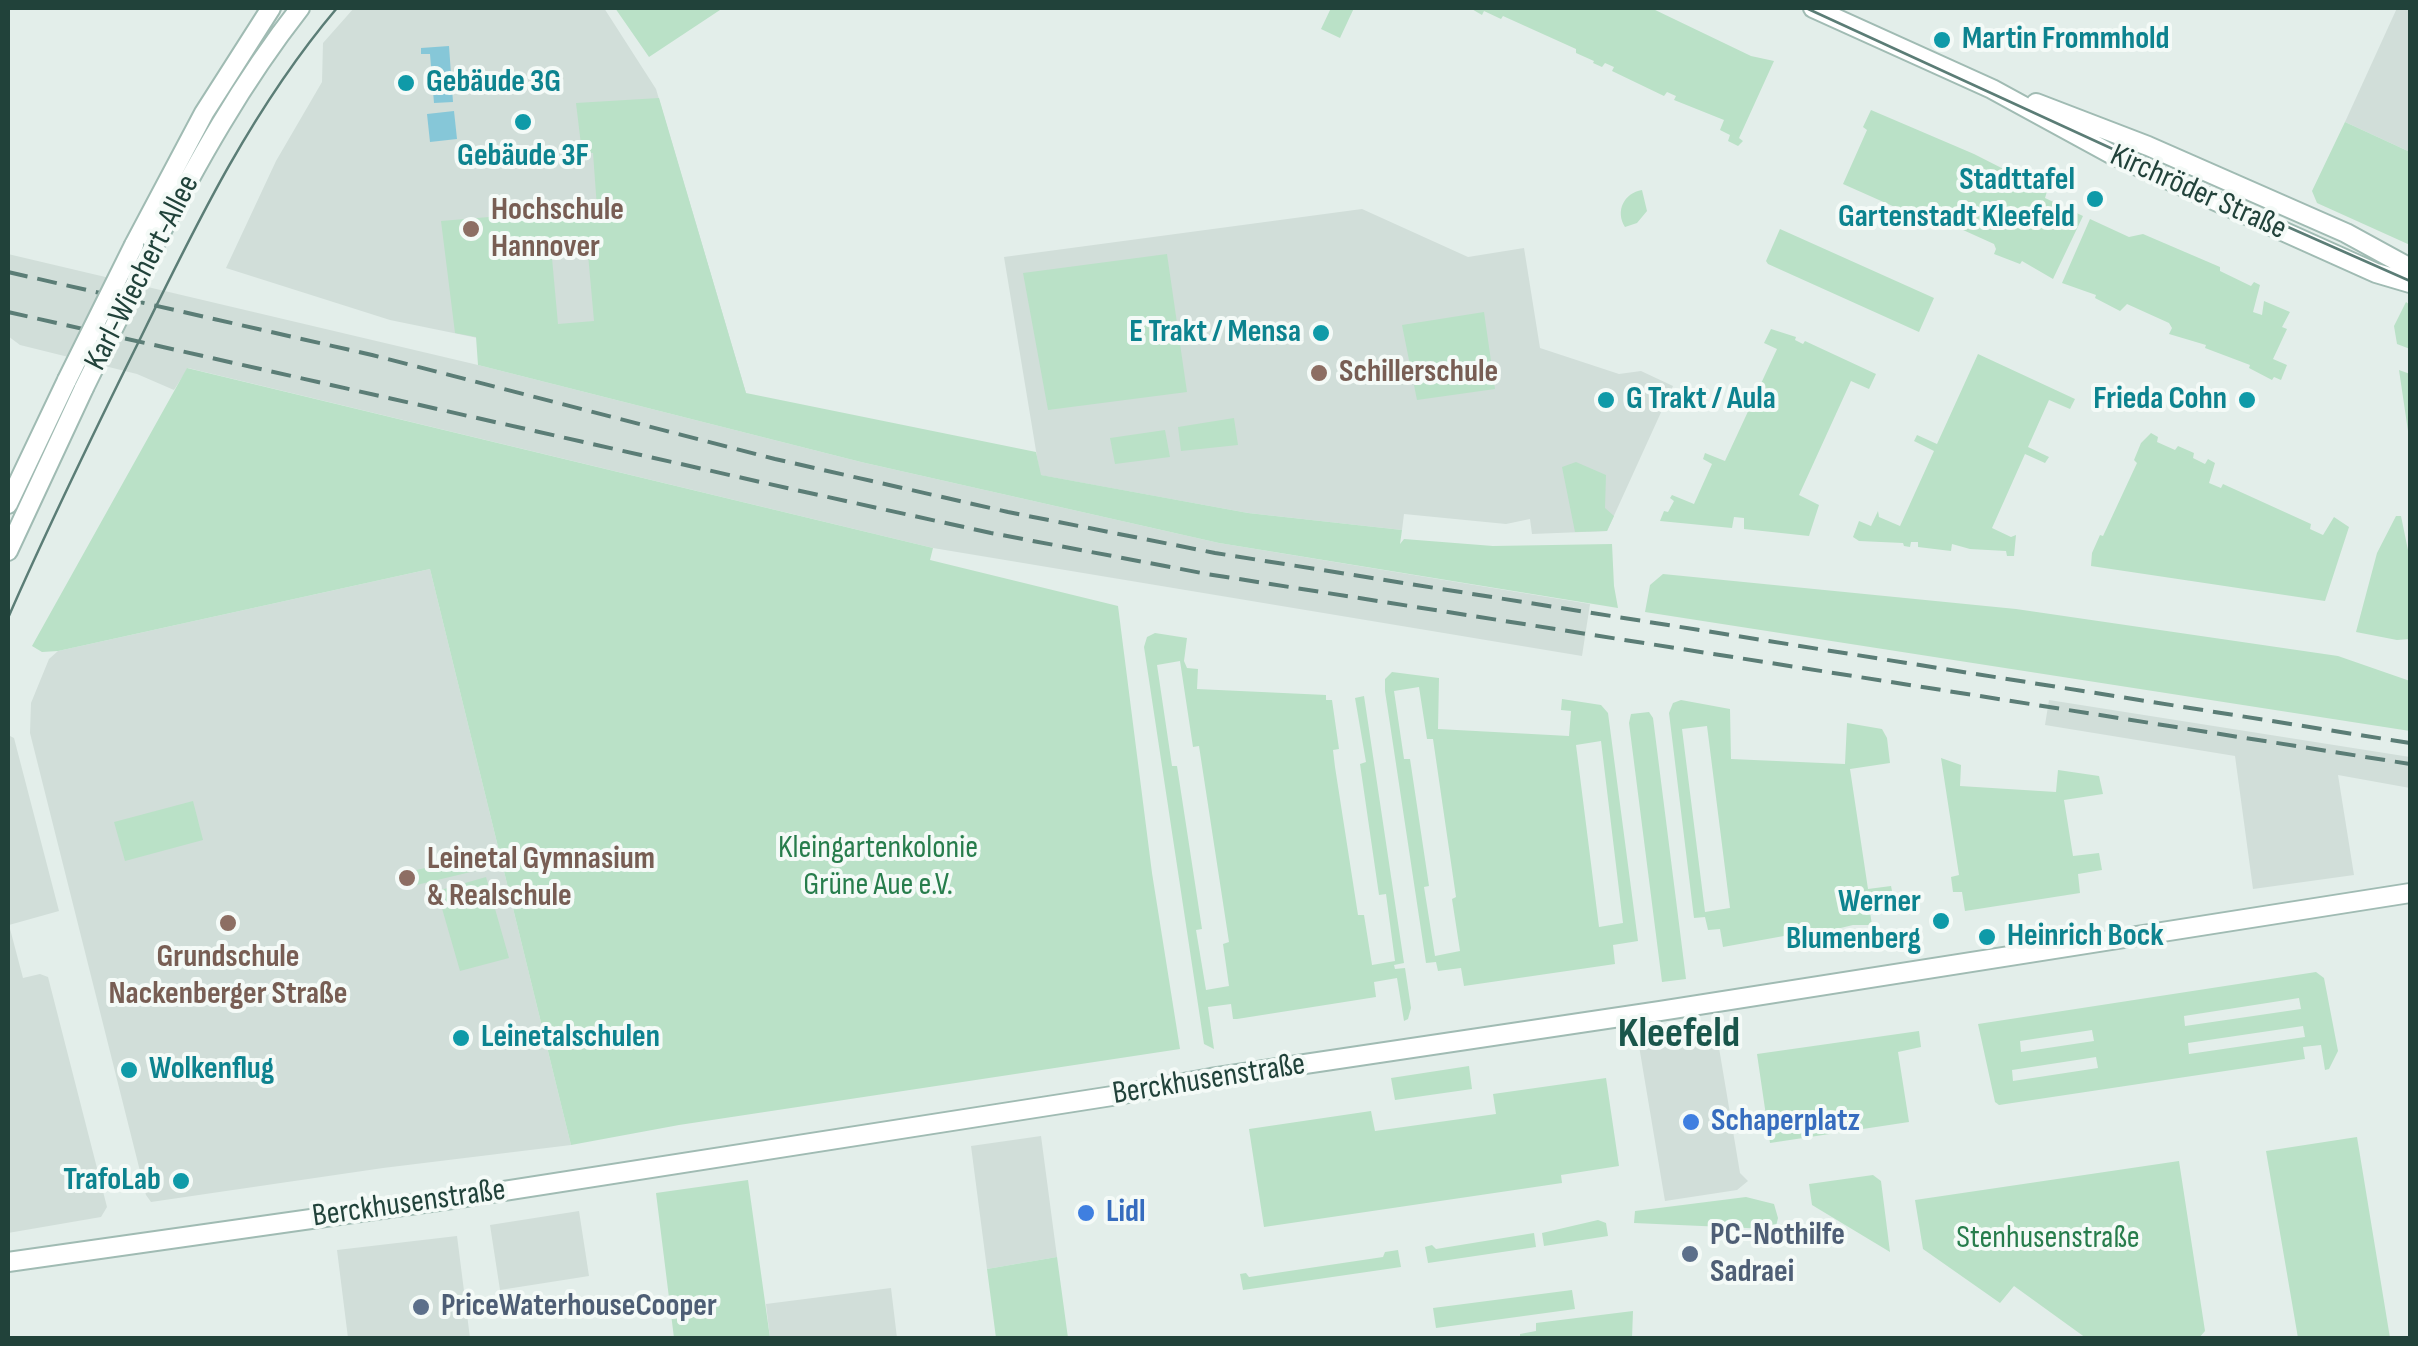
<!DOCTYPE html>
<html>
<head>
<meta charset="utf-8">
<style>
  body { margin:0 }
  #map { position:relative; width:2418px; height:1346px; overflow:hidden; background:#e3eeea; font-family:"Sofia Sans Condensed",sans-serif }
  canvas { display:block }
  .frame { position:absolute; inset:0; border:10px solid #21423a; pointer-events:none }
</style>
</head>
<body>
<div id="map">
<canvas width="2418" height="1346"></canvas>
<div class="frame"></div>
</div>
<script>
const ctx = document.querySelector('canvas').getContext('2d');
ctx.lineJoin = 'round';
function fill(path, color) { ctx.fillStyle = color; ctx.fill(path, 'evenodd'); }
function strokePath(path, color, width, dash) { ctx.strokeStyle = color; ctx.lineWidth = width; ctx.lineCap = dash ? 'butt' : 'round'; ctx.setLineDash(dash || []); ctx.stroke(path); }
function label(font, color, halo, rows, align = 'center') {
  ctx.font = font + ' "Sofia Sans Condensed",sans-serif'; ctx.lineWidth = 8; ctx.setLineDash([]); ctx.textBaseline = 'middle'; ctx.strokeStyle = halo; ctx.fillStyle = color; for (const [text, x, y, turn = 0] of rows) {
    ctx.save(); ctx.translate(x, y); ctx.rotate((+turn || 0) * Math.PI / 180); ctx.textAlign = isNaN(turn) ? turn : align; if (halo) ctx.strokeText(text, 0, 0); ctx.fillText(text, 0, 0); ctx.restore();
  }
}
fill(new Path2D(`
  M354,8H604L656,89L746,393L390,320L226,268L276,161L322,82L323,43Z
  M2397,8H2410V152L2345,122Z
  M1362,209L1468,257L1524,248L1540,348L1619,374L1641,371L1673,386L1607,531L1532,534L1530,519L1506,524L1404,514L1402,530L1248,513L1040,475L1004,257Z
  M8,254L478,365L861,462L1219,543L1590,604L1582,656L933,548L188,368L174,390L137,374L20,345L8,336Z
  M430,569L571,1145L383,1168L151,1202L146,1195L30,733L31,703L49,659L58,651Z
  M2049,700L2410,757V788L2338,775L2354,875L2253,889L2235,756L2045,725Z
  M8,735L14,738L59,911L9,925L23,978L40,974L48,977L107,1207L101,1217L8,1233Z
  M1715,1024L1740,1173L1748,1181L1737,1190L1665,1201L1638,1040L1664,1031Z
  M1041,1136L1057,1257L987,1269L971,1146Z
  M579,1211L589,1276L500,1290L490,1225Z
  M457,1236L470,1338H348L337,1250Z
  M891,1288L897,1338H770L766,1304Z`), '#d1ded9');
fill(new Path2D(`
  M615,8H723L649,57Z
  M1331,8H1354L1340,38L1321,29Z
  M1470,8H1642L1649,10L1651,8L1751,56L1774,61L1739,138L1743,141L1738,146L1728,141L1730,135L1720,130L1724,120L1674,100L1676,96L1667,92L1664,96L1612,71L1614,67L1605,63L1602,67L1593,63L1594,61L1576,53V49L1503,16L1501,19L1484,11L1482,15Z
  M659,98L746,393L1036,452L1041,475L1248,513L1402,530L1400,544L1404,539L1493,546L1612,544L1614,586L1618,608L1219,543L861,462L478,365L476,337L455,333L441,221L597,208L593,153H582L576,103ZM587,243L594,321L558,324L551,247Z
  M1871,110L1974,154L2037,186L2038,183L2048,188L2045,198L2083,216L2053,279L2022,261L2020,264L1994,254L1996,249L1994,244L1952,225L1933,224L1843,184L1867,130L1863,127Z
  M2345,122L2410,152V245L2317,203L2312,191Z
  M1642,190L1647,211L1637,223L1625,227C1615,211 1624,193 1642,190Z
  M2090,219L2129,237L2143,234L2220,267V271L2251,286L2254,282L2260,285L2253,312L2262,315L2264,301L2290,312L2282,327L2287,329L2273,359L2287,365L2281,380L2274,377L2272,380L2249,368L2250,365L2205,348L2206,345L2169,334L2172,328L2169,323L2127,304L2120,311L2095,298L2096,295L2062,283Z
  M1780,229L1934,298L1919,332L1768,264L1766,261Z
  M1167,254L1187,392L1048,410L1023,273Z
  M2406,302L2410,305V349L2397,344L2394,326Z
  M1484,312L1495,389L1417,400L1402,325Z
  M1771,329L1796,337L1795,340L1803,344L1805,341L1876,374L1869,389L1851,381L1799,495L1819,505L1809,536L1744,529V518L1734,517L1732,528L1660,521L1664,511L1668,512L1674,501L1670,498L1672,495L1694,504L1712,464L1703,459L1705,453L1725,461L1777,349L1764,343Z
  M1978,354L2075,399L2070,409L2049,400L2028,447L2049,457L2045,463L2025,454L1992,528L2011,537L2016,535L2014,556H2007L2006,551L1970,549L1952,544L1951,551L1918,547V542H1911L1910,547L1904,546L1903,543L1859,541L1853,537L1859,521L1871,526L1878,511L1879,517L1900,526L1934,451L1914,441L1917,435L1937,444Z
  M187,368L933,548L930,560L1118,606L1152,873L1180,1049L679,1125L571,1145L430,569L58,651L42,652L32,646Z
  M2399,370L2410,374V432L2408,431Z
  M1234,418L1238,445L1181,451L1178,427Z
  M1165,430L1170,457L1115,464L1110,438Z
  M2151,433L2158,437L2157,442L2175,450L2178,446L2194,453L2193,458L2205,464L2208,459L2215,463L2209,483L2221,488L2223,484L2311,524L2310,529L2323,535L2334,517L2349,527L2325,601L2091,566L2092,553L2100,535L2103,536L2137,463L2134,460L2141,443Z
  M1576,462L1606,475L1605,508L1614,516L1607,531L1575,532L1562,467Z
  M2396,516H2401L2410,560V639L2397,640L2356,632L2377,553Z
  M1663,574L2016,609L2338,656L2410,681V731L1645,612L1650,585Z
  M1155,633L1187,638L1184,661L1187,668L1198,669L1197,689L1326,695V700H1332L1339,749L1333,750L1335,767L1358,915H1364L1372,965L1395,961L1386,894L1379,895L1360,764L1366,762L1355,698L1364,696L1404,963L1394,965L1395,969L1405,968L1411,1008L1408,1019L1404,1021L1397,978L1374,982L1376,997L1237,1019H1233L1231,1004L1208,1007L1214,1049L1204,1044L1144,647L1147,637ZM1180,661L1193,747L1199,746L1229,942L1223,944L1229,986L1206,990L1196,930L1202,929L1177,766H1172L1157,665Z
  M1392,672L1439,678L1438,729L1569,736L1571,711L1561,710L1562,699L1601,705L1608,713L1638,941L1613,945L1615,964L1464,986L1461,968L1438,971L1436,962L1426,963L1385,691V679ZM1419,687L1427,739H1433L1456,897L1452,899L1460,951L1435,956L1424,887L1429,886L1410,759H1404L1394,691ZM1601,741L1623,923L1599,927L1576,745Z
  M1681,700L1730,709L1731,759L1845,764L1847,723L1882,729L1887,738L1890,763L1850,769L1868,889L1891,886L1892,891L1879,893L1880,904L1869,906L1872,925H1853L1820,933L1817,930L1723,947L1720,929L1708,930L1705,917L1694,918L1669,713L1673,703ZM1707,726L1730,908L1705,912L1682,729Z
  M1649,712L1653,718L1686,979L1662,982L1629,723L1631,714Z
  M1941,758L1961,765L1960,786L2056,792L2058,770L2099,776L2103,794L2064,800L2073,856L2099,853L2102,870L2078,874L2080,893L1965,911L1962,892H1953L1951,877L1959,875Z
  M193,801L203,840L125,861L114,822Z
  M479,855L483,869L404,888L400,874Z
  M486,877L509,958L460,971L437,891Z
  M2316,972L2324,978L2338,1051L2329,1069L2325,1070L2321,1045L2303,1047L2305,1059L1999,1105L1995,1102L1978,1024ZM2299,998L2301,1009L2185,1026L2184,1016ZM2303,1026L2305,1037L2189,1054L2188,1043ZM2092,1030L2094,1041L2021,1052L2020,1041ZM2096,1057L2098,1068L2013,1081L2012,1070Z
  M1919,1031L1921,1047L1898,1052L1909,1122L1770,1143L1757,1054Z
  M1469,1066L1472,1089L1395,1100L1391,1078Z
  M1606,1078L1619,1166L1561,1175L1562,1183L1264,1227L1249,1129L1371,1111L1375,1131L1496,1114L1493,1094Z
  M2357,1137L2390,1338H2298L2266,1151Z
  M2179,1161L2205,1331L2199,1338H2086L2014,1286L2000,1303L1923,1249L1915,1200Z
  M1873,1175L1881,1181L1890,1252L1812,1205L1809,1184Z
  M748,1180L770,1338H674L656,1193Z
  M1746,1197L1774,1204L1778,1218L1776,1226L1769,1229L1634,1223L1635,1211Z
  M1598,1220L1606,1223L1608,1236L1544,1246L1542,1233Z
  M1534,1233L1536,1247L1428,1263L1425,1247L1432,1245L1436,1249Z
  M1398,1250L1401,1267L1243,1290L1240,1274L1246,1273L1249,1277L1383,1257L1385,1252Z
  M1057,1257L1068,1338H996L987,1269Z
  M1572,1290L1575,1309L1436,1328L1433,1308Z
  M1633,1311L1632,1338H1520V1334L1536,1331V1323Z`), '#bae1c7');
fill(new Path2D(`
  M449,46L453,102L434,103L430,54H421V48Z
  M454,111L457,139L430,142L427,114Z`), '#86c7d8');
const secondary = new Path2D(`
  M1813,8L1992,89L2113,155L2376,273L2410,283
  M2036,103L2148,146L2346,233L2410,268
  M134,245L204,113L271,8
  M153,248C196,164 242,82 300,8
  M8,504L67,380
  M8,551L84,388
  M8,1262L459,1198L1112,1096L1211,1078L1660,1011L2410,893`);
strokePath(secondary, '#a0bbb3', 22);
strokePath(secondary, '#fff', 18);
strokePath(new Path2D(`
  M1806,8L2141,162L2410,281
  M8,618C50,522 96,428 142,335C198,220 254,106 337,8`), '#5b7d76', 2.5);
strokePath(new Path2D(`
  M8,272L372,355L775,459L1008,512L1215,553L2410,743
  M8,312L787,488L991,533L1207,574L2410,764`), '#5b7d76', 4, [20, 10]);
const secondaryBridge = new Path2D(`
  M67,380L134,245
  M84,388L153,248`);
strokePath(secondaryBridge, '#a0bbb3', 22, []);
strokePath(secondaryBridge, '#fff', 18);
for (const [x, y, r, color] of [
  [1942,40,10,"#0f9aa8"],
  [406,83,10,"#0f9aa8"],
  [523,122,10,"#0f9aa8"],
  [2095,199,10,"#0f9aa8"],
  [471,229,10,"#8d6e63"],
  [1321,333,10,"#0f9aa8"],
  [1319,373,10,"#8d6e63"],
  [1606,400,10,"#0f9aa8"],
  [2247,400,10,"#0f9aa8"],
  [407,878,10,"#8d6e63"],
  [1941,921,10,"#0f9aa8"],
  [228,923,10,"#8d6e63"],
  [1987,937,10,"#0f9aa8"],
  [461,1038,10,"#0f9aa8"],
  [129,1070,10,"#0f9aa8"],
  [1691,1122,10,"#3f7fe0"],
  [181,1181,10,"#0f9aa8"],
  [1086,1213,10,"#3f7fe0"],
  [1690,1254,10,"#5c6f8a"],
  [421,1307,10,"#5c6f8a"]
]) { const dot = new Path2D(); dot.arc(x, y, r, 0, 2 * Math.PI); ctx.fillStyle = color; ctx.fill(dot); strokePath(dot, '#f4faf7', 4); }
label('bold 32px', '#0d838f', '#f4faf7', [
  ["Martin Frommhold",1962,40],
  ["Gebäude 3G",426,83],
  ["Gebäude 3F",523,157,"center"],
  ["Stadttafel",2075,181,"right"],
  ["Gartenstadt Kleefeld",2075,218,"right"],
  ["E Trakt / Mensa",1301,333,"right"],
  ["G Trakt / Aula",1626,400],
  ["Frieda Cohn",2227,400,"right"],
  ["Werner",1921,903,"right"],
  ["Blumenberg",1921,940,"right"],
  ["Heinrich Bock",2007,937],
  ["Leinetalschulen",481,1038],
  ["Wolkenflug",149,1070],
  ["TrafoLab",161,1181,"right"]
], 'left');
label('32px', '#21423a', '#f4faf7', [
  ["Kirchröder Straße",2198,193,24],
  ["Karl-Wiechert-Allee",143,273,-63],
  ["Berckhusenstraße",1209,1080,-9],
  ["Berckhusenstraße",409,1204,-8]
]);
label('bold 32px', '#785e54', '#f4faf7', [
  ["Hochschule",491,211],
  ["Hannover",491,248],
  ["Schillerschule",1339,373],
  ["Leinetal Gymnasium",427,860],
  ["& Realschule",427,897],
  ["Grundschule",228,958,"center"],
  ["Nackenberger Straße",228,995,"center"]
], 'left');
label('32px', '#277d4c', '#f4faf7', [
  ["Kleingartenkolonie",878,849],
  ["Grüne Aue e.V.",878,886],
  ["Stenhusenstraße",2048,1239]
]);
label('bold 32px', '#366cbe', '#f4faf7', [
  ["Schaperplatz",1711,1122],
  ["Lidl",1106,1213]
], 'left');
label('bold 32px', '#4e5e75', '#f4faf7', [
  ["PC-Nothilfe",1710,1236],
  ["Sadraei",1710,1273],
  ["PriceWaterhouseCooper",441,1307]
], 'left');
label('bold 42px', '#1a564b', '#f4faf7', [
  ["Kleefeld",1679,1035]
]);
</script>
</body>
</html>
